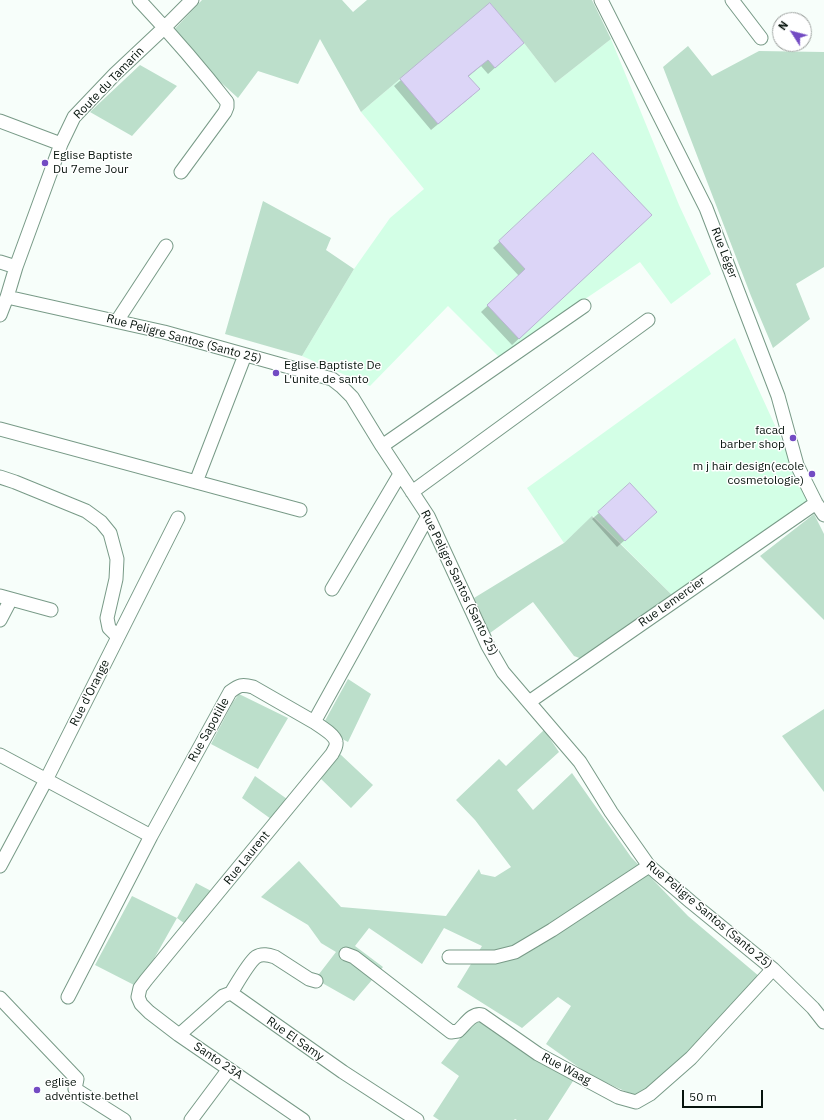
<!DOCTYPE html>
<html>
<head>
<meta charset="utf-8">
<style>
  body { margin:0 }
  #map { position:relative; width:824px; height:1120px; overflow:hidden; background:#f7fefa; font-family:"IBM Plex Sans",sans-serif }
  canvas { display:block }
  .north { position:absolute; left:772px; top:12px; width:40px; height:40px; box-sizing:border-box; background:#fff; border:1px solid #9ca19e; border-radius:50%; rotate:306deg; font-size:11px; font-weight:700; line-height:16px; text-align:center; color:#07140d }
  .north::after { content:''; display:block; margin:auto; width:14px; height:18px; background:#734bc3; clip-path:polygon(50% 0,100% 100%,50% 72%,0 100%) }
  .scale { position:absolute; left:682px; top:1090px; width:81px; height:18px; box-sizing:border-box; border:2px solid #07140d; border-top:0; padding-left:5px; font-size:12px; line-height:14px; white-space:nowrap; color:#07140d; -webkit-text-stroke:3px #fff; paint-order:stroke }
</style>
</head>
<body>
<div id="map">
<canvas width="824" height="1120"></canvas>
<div class="north">N</div>
<div class="scale">50 m</div>
</div>
<script>
const ctx = document.querySelector('canvas').getContext('2d');
ctx.lineJoin = 'round';
function fill(path, color) { ctx.fillStyle = color; ctx.fill(path, 'evenodd'); }
function strokePath(path, color, width, dash) { ctx.strokeStyle = color; ctx.lineWidth = width; ctx.lineCap = dash ? 'butt' : 'round'; ctx.setLineDash(dash || []); ctx.stroke(path); }
function label(font, color, halo, rows, align = 'center') {
  ctx.font = font + ' "IBM Plex Sans",sans-serif'; ctx.lineWidth = 3; ctx.setLineDash([]); ctx.textBaseline = 'middle'; ctx.strokeStyle = halo; ctx.fillStyle = color; for (const [text, x, y, turn = 0] of rows) {
    ctx.save(); ctx.translate(x, y); ctx.rotate((+turn || 0) * Math.PI / 180); ctx.textAlign = isNaN(turn) ? turn : align; if (halo) ctx.strokeText(text, 0, 0); ctx.fillText(text, 0, 0); ctx.restore();
  }
}
fill(new Path2D(`
  M490,3L524,43L555,83L611,39L679,205L711,274L671,304L640,262L499,357L448,306L370,386L302,356L354,269L390,218L424,189L361,112Z
  M735,338L810,502L675,598L593,516L564,543L527,488Z`), '#d3ffe6');
fill(new Path2D(`
  M202,0H342L353,12L367,0H592L611,39L555,83L524,43L490,3L361,112L320,39L298,84L258,71L238,98L169,35Z
  M688,46L712,76L759,51L824,52V267L796,284L810,319L773,348L751,296L663,67Z
  M140,65L177,86L132,136L90,112Z
  M263,201L331,238L326,250L354,269L302,356L225,334Z
  M814,514L824,534V620L760,556Z
  M592,516L675,598L582,659L574,656L533,602L490,633L474,598L564,543Z
  M348,679L371,694L348,742L321,728Z
  M239,694L288,718L258,769L211,744L233,702Z
  M824,709V792L782,736Z
  M544,730L559,752L517,790L533,810L572,773L631,857L688,916L760,977L675,1068L638,1097L591,1076L546,1044L571,1006L558,997L522,1028L457,987L482,946L444,928L422,964L369,928L355,946L383,967L354,1001L324,984L316,978L336,952L321,943L308,925L261,897L299,861L341,907L446,916L479,869L481,874L495,877L511,867L475,820L456,800L499,759L506,766Z
  M340,754L373,785L351,808L320,778Z
  M255,776L287,799L271,819L242,798Z
  M196,883L215,893L191,928L177,918L138,987L95,965L132,896L177,918Z
  M478,1015L575,1078L548,1120H517L515,1119L514,1120H439L433,1116L459,1076L441,1063Z`), '#bcdfcb');
fill(new Path2D(`
  M490,4L523,43L488,74L481,66L468,77L472,96L431,130L394,86Z
  M593,154L644,222L512,345L481,312L519,276L493,248Z
  M599,513L649,519L617,547L592,519Z`), '#0003');
const building = new Path2D(`
  M490,3L524,43L495,68L488,60L468,76L480,89L438,124L400,79Z
  M593,153L652,215L519,339L487,305L525,269L499,241Z
  M630,483L657,512L625,541L598,512Z`);
fill(building, '#dcd5f7');
strokePath(building, '#bab4d4', 1);
const minor = new Path2D(`
  M139,0C170,33 199,66 227,102V107L225,112L181,172
  M601,0L706,208L778,396L797,465L816,503L824,515
  M732,0L761,38
  M0,121L61,144
  M0,262L16,267
  M7,297L164,332L332,379L341,386L352,397L382,446L428,516L488,646L503,672L580,762L611,812L649,866L691,902L773,969L813,1008L824,1022
  M0,315L7,297L16,267L61,144L74,117L115,74L165,27L192,0
  M117,321L166,246
  M0,429L300,510
  M382,446L584,306
  M0,477L15,482L86,511L101,522L110,533L117,559L116,579L107,618L109,628L118,637
  M196,482L245,355
  M412,492L648,320
  M332,589L400,474
  M0,596L51,610
  M0,620L11,599
  M529,702L816,503
  M0,755L151,836
  M0,866L46,780L178,518
  M346,954L354,957L451,1032L458,1031C465,1025 472,1012 482,1015L538,1054L618,1097L636,1102L650,1094L691,1058L773,969
  M449,957H495L515,952L552,930L649,866
  M231,993C236,985 249,962 256,957C262,953 269,955 275,957L309,979L316,981
  M68,997L151,836L230,692C239,685 242,684 253,687L314,722L428,516
  M0,998L77,1079L75,1089L124,1120
  M179,1035L223,996L231,993L343,1072L417,1120
  M191,1120L229,1069
  M303,1120L179,1035L149,1012L141,1004L138,997L140,988L146,980L332,754C334,750 337,746 336,742C335,735 320,726 314,722`);
strokePath(minor, '#789a87', 15);
strokePath(minor, '#fff', 13);
for (const [x, y, r, color] of [
  [45,163,4,"#734bc3"],
  [276,373,4,"#734bc3"],
  [793,438,4,"#734bc3"],
  [812,474,4,"#734bc3"],
  [37,1090,4,"#734bc3"]
]) { const dot = new Path2D(); dot.arc(x, y, r, 0, 2 * Math.PI); ctx.fillStyle = color; ctx.fill(dot); strokePath(dot, '#fff', 1.5); }
label('12px', '#07140d', '#fff', [
  ["Route du Tamarin",109,83,-46],
  ["Rue Léger",724,253,69],
  ["Rue Peligre Santos (Santo 25)",184,339,15],
  ["Rue Peligre Santos (Santo 25)",459,583,64],
  ["Rue Lemercier",672,602,-35],
  ["Rue d'Orange",90,693,-63],
  ["Rue Sapotille",209,730,-61],
  ["Rue Laurent",247,858,-51],
  ["Rue Peligre Santos (Santo 25)",709,915,40],
  ["Rue El Samy",295,1039,35],
  ["Santo 23A",218,1061,34],
  ["Rue Waag",566,1069,28]
]);
label('12px', '#07140d', '#fff', [
  ["Eglise Baptiste",53,156],
  ["Du 7eme Jour",53,170],
  ["Eglise Baptiste De",284,366],
  ["L'unite de santo",284,380],
  ["facad",785,431,"right"],
  ["barber shop",785,445,"right"],
  ["m j hair design(ecole",804,467,"right"],
  ["cosmetologie)",804,481,"right"],
  ["eglise",45,1083],
  ["adventiste bethel",45,1097]
], 'left');
</script>
</body>
</html>
